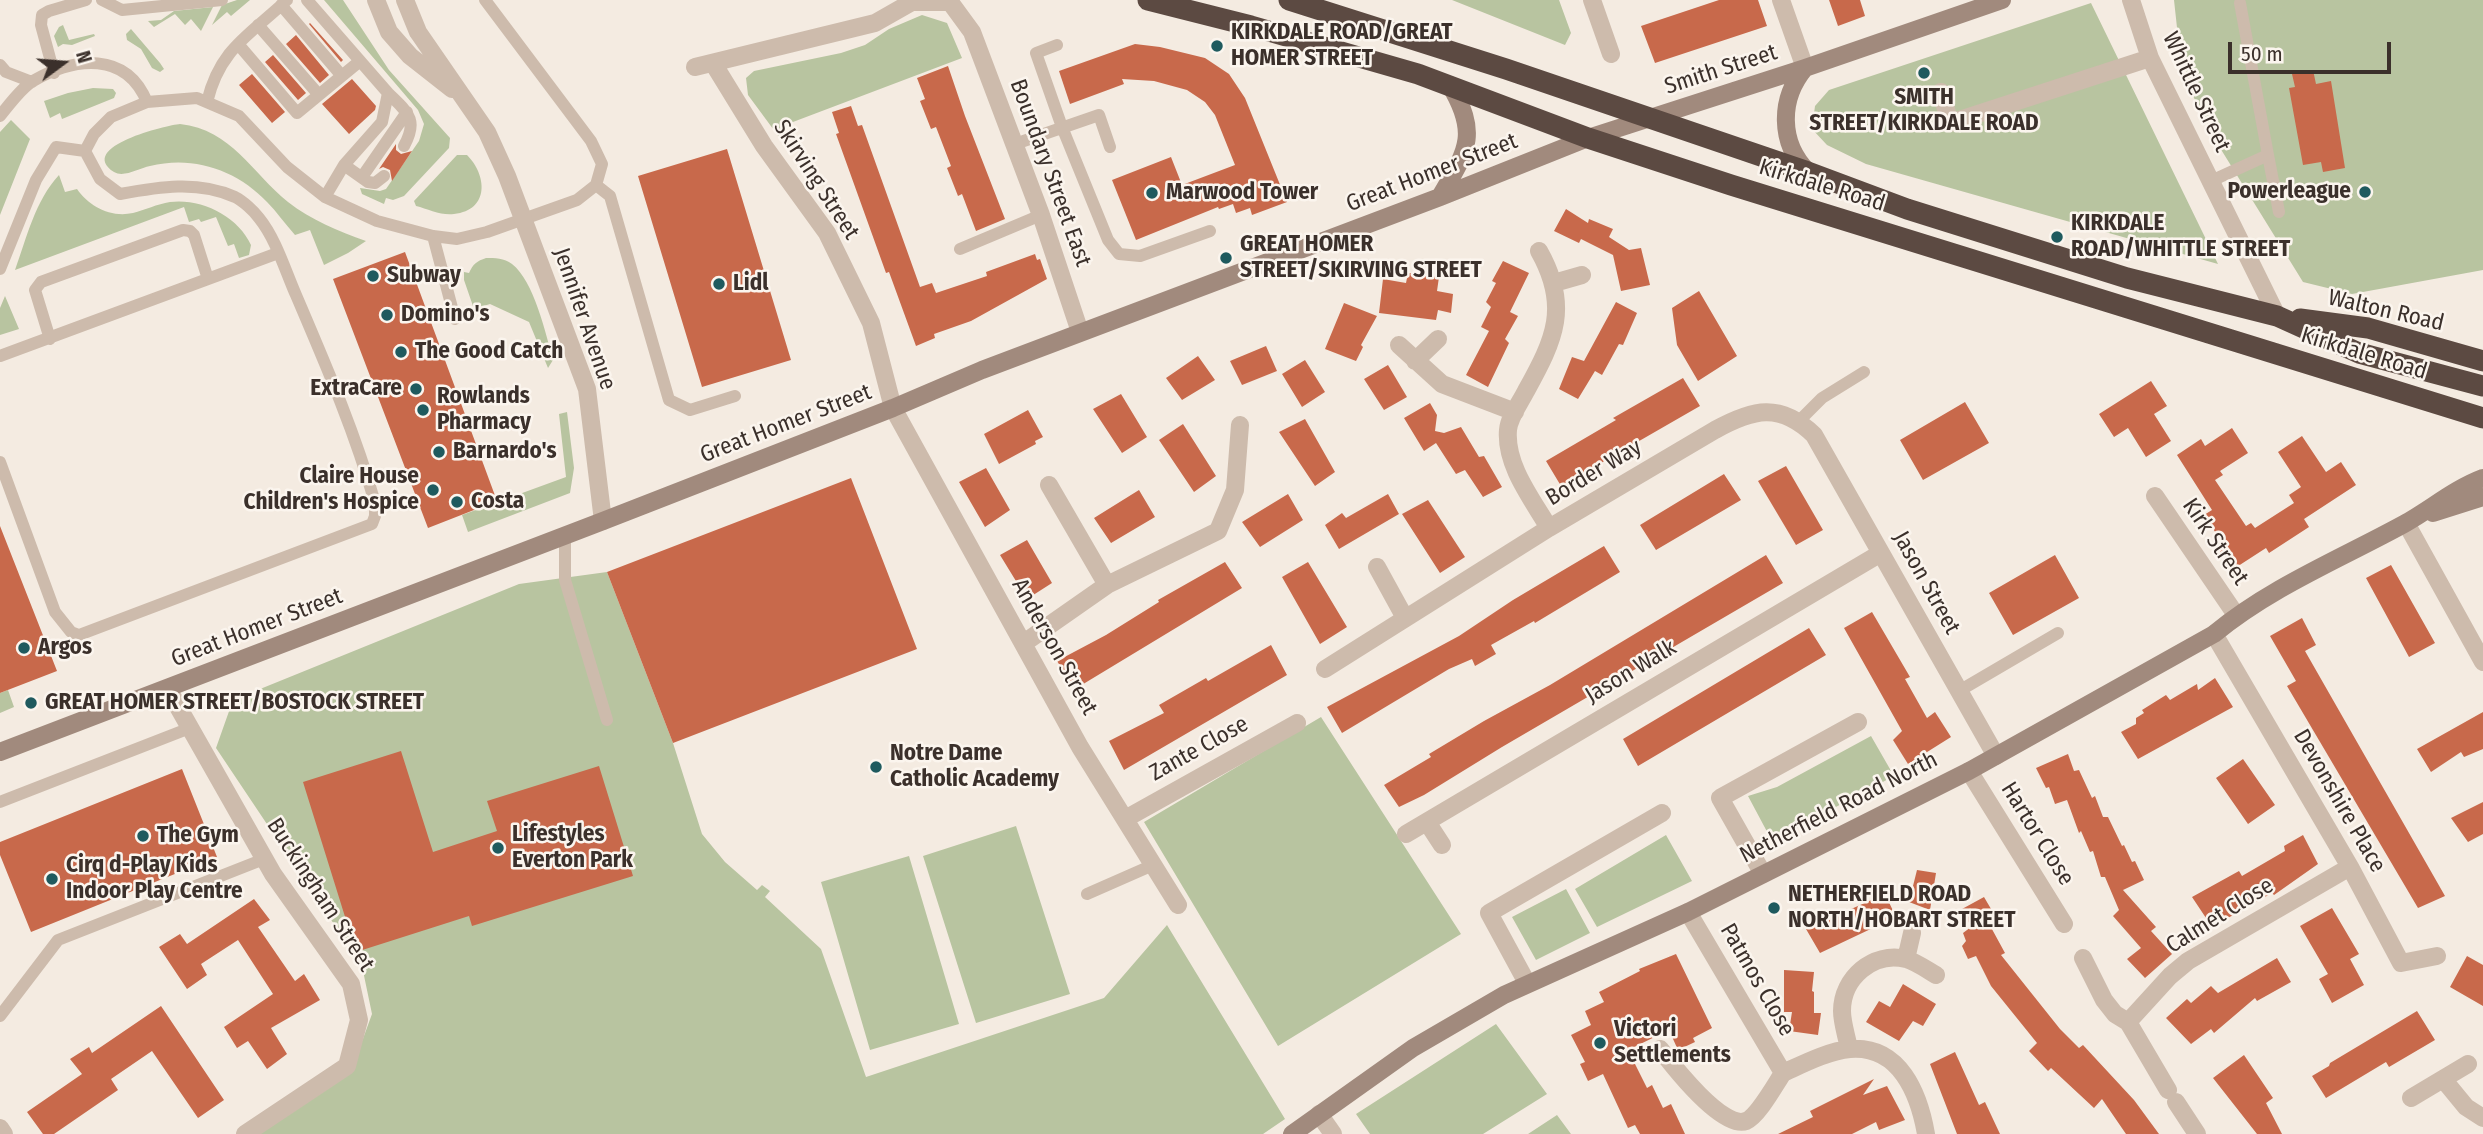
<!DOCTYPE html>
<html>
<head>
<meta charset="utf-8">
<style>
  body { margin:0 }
  #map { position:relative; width:2483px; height:1134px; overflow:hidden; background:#f4ebe1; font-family:"Fira Sans Condensed",sans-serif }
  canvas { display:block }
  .north { position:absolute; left:28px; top:28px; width:70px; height:70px; -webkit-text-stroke:5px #fbf5ee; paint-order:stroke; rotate:74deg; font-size:19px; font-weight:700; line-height:28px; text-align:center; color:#3b302b }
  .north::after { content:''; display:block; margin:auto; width:24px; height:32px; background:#3b302b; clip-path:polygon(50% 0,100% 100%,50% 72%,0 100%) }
  .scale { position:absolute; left:2228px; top:42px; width:163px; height:32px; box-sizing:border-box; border:4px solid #3b302b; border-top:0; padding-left:9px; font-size:21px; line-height:24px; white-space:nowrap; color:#3b302b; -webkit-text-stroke:5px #fbf5ee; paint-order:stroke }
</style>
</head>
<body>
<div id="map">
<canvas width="2483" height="1134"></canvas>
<div class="north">N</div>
<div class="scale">50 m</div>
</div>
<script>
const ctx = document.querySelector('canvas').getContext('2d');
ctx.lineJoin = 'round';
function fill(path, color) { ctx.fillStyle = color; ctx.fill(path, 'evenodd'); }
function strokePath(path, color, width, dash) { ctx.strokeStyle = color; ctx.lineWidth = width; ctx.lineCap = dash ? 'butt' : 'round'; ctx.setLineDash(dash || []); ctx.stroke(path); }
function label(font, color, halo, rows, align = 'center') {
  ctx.font = font + ' "Fira Sans Condensed",sans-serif'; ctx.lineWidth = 5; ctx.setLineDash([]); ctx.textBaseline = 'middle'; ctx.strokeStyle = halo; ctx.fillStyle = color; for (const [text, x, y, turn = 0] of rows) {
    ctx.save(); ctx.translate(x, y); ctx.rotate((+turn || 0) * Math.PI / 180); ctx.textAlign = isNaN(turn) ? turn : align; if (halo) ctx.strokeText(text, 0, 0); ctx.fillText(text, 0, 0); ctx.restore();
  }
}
fill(new Path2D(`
  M237,0H250L231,16L227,12L212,25L222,5Z
  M324,0H343L389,70L450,138L449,148L404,196L393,200L386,198L384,204L362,194L360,188L380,191L386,189L419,141L424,124L418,110Z
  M1452,0H1559L1571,33L1565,45Z
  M2174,0H2483V270L2352,294L2303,282L2217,143L2192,94L2179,46Z
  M2091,3L2218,264L1866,164L1827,145L1812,129L1815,106L1829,90Z
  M213,7L201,31L191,19L185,25L175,14L154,27L148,21L161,20L174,11Z
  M922,15L947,23L962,58L785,125L779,137L748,95L746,78L754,71L841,53L865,45L889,29Z
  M63,25L69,40L94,34L95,36L72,45L63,44L58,47L54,36L59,27Z
  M131,29L160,63L164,69L160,72L152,68L141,49L127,40L126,34Z
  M93,88L113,89L116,93L114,98L62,119L60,113L50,118L44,101L68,93Z
  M11,120L30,139L0,215V132Z
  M180,124C232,130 251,172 288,202C311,220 338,231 366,241L348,253L324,265L310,230L295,235C285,224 277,212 267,202C237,170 193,155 150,166C139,168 124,178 114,172C76,147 167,125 180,124Z
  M457,155H467C487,175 490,210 454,214C442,216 428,209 416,206L414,201Z
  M59,175L65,192L77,189C89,206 110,218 133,213C145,210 157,204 170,202C201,198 238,216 251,245L249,255L239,258L234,244L228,246L216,217L201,222L199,219L189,222L184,207L15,270C27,237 35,201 59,175Z
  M486,258C495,258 504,258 512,264C534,281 546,334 553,360L548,368L529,322L490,304L474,309L464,280V272L469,273C473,264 477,261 486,258Z
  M5,296L19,329L0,335V308Z
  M567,412L574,468L570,493L468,532L462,515L566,477L559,414Z
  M607,572L673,743L702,834L725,862L757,890L762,885L770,891L765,897L821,949L866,1077L1104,998L1167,925L1285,1119L1263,1134H253L353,1066L372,1014L362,966L216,748L233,700L519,584Z
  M8,690L14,707L0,713V693Z
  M1321,717L1461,934L1278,1046L1144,822Z
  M1871,736L1894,776L1772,841L1748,796L1777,787Z
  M1016,826L1070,994L976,1023L923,856Z
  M1666,835L1692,881L1597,927L1575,889Z
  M909,856L959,1024L870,1050L821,882Z
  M1566,889L1590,933L1536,960L1512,917Z
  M1496,1024L1547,1094L1483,1134H1370L1356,1114Z
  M1557,1115L1571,1134H1528Z`), '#b8c4a0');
fill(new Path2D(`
  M1719,0H1758L1767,26L1655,63L1641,26Z
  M1829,0H1860L1865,16L1838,26Z
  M310,23L343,60L341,62L309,24Z
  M296,35L329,75L320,83L286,44Z
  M1135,44L1160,47L1205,58L1229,74L1245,98L1287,202L1252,215L1250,208L1236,213L1233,204L1219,209L1218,207L1136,240L1112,180L1171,157L1182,185L1235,165L1215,115L1205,102L1187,90L1154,81L1122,79L1124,84L1070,104L1059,71Z
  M273,55L306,93L298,100L265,62Z
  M948,66L965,116L1005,219L976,231L962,194L958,196L947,168L951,166L936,127L931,129L920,101L925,99L917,78Z
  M2313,70L2316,84L2331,81L2345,168L2323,172L2321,162L2303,165L2289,88L2295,87L2292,74Z
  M252,74L285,112L272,123L239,85Z
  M352,79L376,106L375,110L349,134L322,104Z
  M851,106L858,126L862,125L920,287L932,283L936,293L987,276L986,272L1035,254L1037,260L1040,259L1047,279L971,321L934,334L935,338L916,346L889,272L886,273L836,134L839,133L832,112Z
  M396,144V150L401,154L412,151L392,181L390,170L383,167L379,169Z
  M727,149L791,360L702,387L638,176Z
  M1566,209L1588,223L1589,219L1613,229L1609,237L1629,250L1641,248L1650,285L1621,291L1613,255L1581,239L1579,243L1554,231Z
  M405,252L497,501L428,528L333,279Z
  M1503,261L1529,273L1510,312L1518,316L1505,339L1509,343L1488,387L1466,375L1489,331L1481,327L1491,307L1486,302L1496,283L1492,281Z
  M1408,273L1439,277L1437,291L1453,294L1451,313L1438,310L1436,320L1379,313L1383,279L1406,283Z
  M1699,291L1737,356L1698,381L1677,345L1672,308Z
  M1616,302L1637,313L1623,345L1619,344L1602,375L1595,371L1578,399L1559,389L1572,357L1584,361Z
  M1344,303L1377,316L1361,345L1363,347L1356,361L1325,349Z
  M1266,346L1277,371L1242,385L1230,361Z
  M1198,356L1215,380L1182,400L1166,378Z
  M1305,360L1325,392L1302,407L1282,374Z
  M1388,365L1407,397L1384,410L1364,379Z
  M1683,378L1700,406L1561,486L1546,461L1616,420L1613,418Z
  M2151,381L2167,406L2154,414L2171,441L2146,457L2128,428L2114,437L2099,414Z
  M1121,394L1147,437L1122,453L1093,409Z
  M1965,402L1989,443L1923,480L1900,440Z
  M1430,403L1437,415L1435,431L1444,433L1461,427L1479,457L1484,456L1502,487L1483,497L1465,470L1456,474L1436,443L1424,451L1404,418Z
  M1028,410L1043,437L1035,441L1036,444L999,464L984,434Z
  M1305,419L1335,472L1315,486L1279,432Z
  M1183,424L1216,476L1194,492L1159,440Z
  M2232,428L2248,453L2220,471L2223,475L2215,480L2246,526L2251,523L2255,528L2294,503L2289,495L2301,487L2278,452L2302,436L2326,472L2341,462L2356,485L2304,519L2309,527L2269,553L2266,548L2232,570L2216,545L2221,541L2204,515L2212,510L2177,455L2201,439L2205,446Z
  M1786,466L1823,530L1796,545L1758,481Z
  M986,468L1010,510L985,527L959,482Z
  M1724,474L1741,500L1656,550L1640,525Z
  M851,478L917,649L673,743L607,572Z
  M1139,490L1155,517L1111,543L1094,518Z
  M1288,494L1303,520L1260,547L1242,522Z
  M1388,494L1399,514L1339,549L1325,525L1342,513L1346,518Z
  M1428,500L1465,557L1440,573L1402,514Z
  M0,526L57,671L0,693Z
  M1027,540L1052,583L1027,599L1000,555Z
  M1604,546L1620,572L1535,623L1534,621L1491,645L1496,654L1475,666L1472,659L1449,669L1342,733L1327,707L1459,636L1513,600Z
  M1766,555L1783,583L1502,747L1424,795L1399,807L1384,785L1431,757L1429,754L1484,721L1550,685Z
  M2055,555L2079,598L2013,635L1989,593Z
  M1225,562L1242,588L1075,689L1057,661L1106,635L1159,602L1158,600Z
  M1308,562L1347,627L1320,644L1282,577Z
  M2391,565L2435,643L2409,657L2366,578Z
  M1872,612L1910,677L1905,679L1927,718L1935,712L1951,737L1908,764L1893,740L1902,731L1844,628Z
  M2302,618L2316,645L2305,651L2445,896L2418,908L2287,686L2296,681L2270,636Z
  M1809,628L1826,655L1638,766L1623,739Z
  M1271,645L1287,675L1124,770L1109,741L1164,713L1159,705L1206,678L1208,681Z
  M2215,678L2233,707L2138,759L2121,732L2136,724V718L2144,713L2142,710L2166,695L2170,700L2197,684L2198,690Z
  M2483,712V749L2464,757L2461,752L2431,772L2417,749Z
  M401,751L433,852L497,831L487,801L599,766L633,876L472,926L469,916L356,952L303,782Z
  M2068,754L2074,771L2079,770L2092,798L2095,796L2103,817H2108L2122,846L2124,845L2132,862L2135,861L2144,880L2123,890L2156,927L2151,931L2172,954L2145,978L2127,959L2141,948L2113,916L2119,910L2105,877H2101L2093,851L2090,852L2081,831L2079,833L2067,800L2055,804L2049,787L2046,788L2036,768Z
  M2243,759L2275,805L2248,824L2216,778Z
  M182,769L217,857L31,932L0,855V842Z
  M2483,802V834L2468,842L2451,818Z
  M2303,835L2318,864L2274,895L2272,893L2212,927L2192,897L2239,871L2242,876L2285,851L2284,846Z
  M1917,870L1936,873L1930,910L1909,902Z
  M1885,894L1896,917L1820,953L1806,929Z
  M1984,897L1994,914L1987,920L2005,953L2001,955L2060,1029L2079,1048L2083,1045L2134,1100L2159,1134H2126L2102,1099L2094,1108L2051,1068L2048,1071L2029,1051L2037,1043L1991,986L1976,956L1968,959L1962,946L1966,941L1963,933L1971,927L1962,909Z
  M254,899L270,920L258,927L295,981L304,974L320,1000L271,1028L287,1054L267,1069L248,1041L237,1048L224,1027L273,994L238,940L201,964L207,975L187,989L159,947L180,934L187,944Z
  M2332,908L2359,954L2350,959L2364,985L2332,1003L2319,979L2328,974L2300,926Z
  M1676,954L1712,1028L1693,1038L1695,1042L1678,1050L1669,1030L1628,1050L1647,1088L1652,1085L1663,1108L1671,1104L1685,1134H1640L1635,1125L1628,1128L1603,1074L1588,1081L1580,1064L1585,1062L1571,1035L1591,1025L1585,1011L1604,1002L1599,992L1640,971L1639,969Z
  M2467,956L2483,965V1006L2450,987Z
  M2277,958L2291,982L2257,1001L2255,998L2214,1033L2211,1029L2191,1044L2166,1018L2187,999L2191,1003L2211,986L2218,993Z
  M1784,970L1814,972L1812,991L1814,992V1013H1821L1818,1035L1789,1031L1792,1012H1784Z
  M1903,984L1936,1004L1923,1026L1913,1021L1899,1041L1866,1022L1879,1001L1890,1007Z
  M161,1006L224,1100L198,1118L152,1051L111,1079L118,1090L54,1134H43L27,1112L82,1074L70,1059L89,1047L92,1053Z
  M2417,1011L2435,1040L2389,1067L2386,1062L2326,1098L2312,1076L2329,1066L2330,1063Z
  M1955,1052L1979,1105L1985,1102L2000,1134H1957L1930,1064Z
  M2244,1055L2273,1098L2266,1103L2282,1134H2257L2213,1078Z
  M1874,1079L1863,1095L1887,1086L1905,1120L1879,1130L1876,1122L1852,1134H1778L1813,1117L1810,1111Z`), '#c8694b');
strokePath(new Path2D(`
  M102,0L122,10L222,0
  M307,0L388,93L382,122L344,165L325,197
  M281,5L342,76
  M258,25L319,95
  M238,44L297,113L360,61
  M1057,45L1036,53L1062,127L1108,240L1119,254L1140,256L1210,231
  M0,65L6,72L32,82
  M54,73L41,25L42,15L49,11L86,0
  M388,93C407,112 419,119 404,146
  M207,102C220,48 250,35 287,0
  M0,116C9,105 21,88 33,81C75,57 126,51 147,102
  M1015,144L1099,115L1110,147
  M2268,155L2279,212
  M344,165L368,182L375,183L384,176
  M362,177L407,112
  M2211,181L2268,155L2240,3
  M596,185L610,196L669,400L690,410L735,396
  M433,236L455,319
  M960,249L1041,215
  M0,269L36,180L56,147L85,151
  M50,339L35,290L41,282L183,230L190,231L194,235L208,279
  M0,356L278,253
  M1799,421L1822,398L1864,372
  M0,462L55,612L71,632L79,635L372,524L375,516V503C355,432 325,363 296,295C285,270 276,239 259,218C254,211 243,201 235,197C198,180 158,187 120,194L100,179L85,151L94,134L111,117L147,102L197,98L239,116L287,167L325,197L377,221L433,236L457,239L487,232L577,200L596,185L602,164L591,141L485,0
  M565,536V580L607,720
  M1959,691L2058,633
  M0,802L190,728
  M1087,894L1153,865
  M0,1016L58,940L264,859`), '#cdbbac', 12);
strokePath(new Path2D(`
  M376,0L389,32L410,56L452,89
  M405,0L418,32L487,132L507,176L587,389L603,521
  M1592,0L1611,54
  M1781,0L1805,68
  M2131,0L2150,58L2277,316
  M713,63L764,146L827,233L871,323L893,408L1080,747L1178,905
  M695,67L875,23L912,2H950L972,32L1041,215L1080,332
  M1941,92L1950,123L2150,58
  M1539,251C1570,306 1555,339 1526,391C1520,403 1509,417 1508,430C1505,465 1532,499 1549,528
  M1554,283L1582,275
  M1399,345L1442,384L1515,412
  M1415,361L1438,339
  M1049,485L1107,585
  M2155,496L2236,615
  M2406,523L2483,662
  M1377,567L1405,618
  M2214,634L2350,867L2401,963L2437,956
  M1024,643L1107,585L1218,531L1235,490L1240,425
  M1325,669L1549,528L1715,430C1753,409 1780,402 1814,435L1996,756
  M168,689L273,874L351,984L359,1020L347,1066L245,1134
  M1969,771L2064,924
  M1125,819L1297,723
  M1427,822L1442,845
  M1406,834L1881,553
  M1763,874L1720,798L1858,722
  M1688,912L1783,1073C1803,1064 1828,1051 1850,1049C1900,1045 1919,1094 1926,1134
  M2083,958L2104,1000L2115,1014L2128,1022L2168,1090
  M1906,959L1912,933
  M1527,983L1489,913L1662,813
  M2128,1022L2170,976L2188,961L2350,867
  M1660,1049C1673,1066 1723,1130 1746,1121C1758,1116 1775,1085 1783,1073
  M1849,1049C1847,1037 1842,1023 1842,1011C1842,978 1873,951 1906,959C1916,962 1926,969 1936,975
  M2443,1079L2466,1107L2483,1118
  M2411,1098L2468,1064
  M2176,1102L2197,1134
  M1319,1114L1333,1134
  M0,1128L4,1134`), '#cdbbac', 18);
strokePath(new Path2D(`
  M1805,68C1779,99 1779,143 1808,172
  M1440,197C1466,152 1480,135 1450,85
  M2433,513L2483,497
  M0,752L603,521L893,408L982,370L1440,197L1588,138L1805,68L2002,0
  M1292,1134L1413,1048L1504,995L1688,912L1969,771L2214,634C2271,587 2340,559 2404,524C2431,509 2454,489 2483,478`), '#a18a7d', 18);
strokePath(new Path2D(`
  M1148,0L1251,26L1418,74L1588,138L1731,185L2483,418
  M1289,0L1506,69L1808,172L1907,209L2127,278L2277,316L2359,353L2483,386
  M2300,319L2368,328L2483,361`), '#5c4a42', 21);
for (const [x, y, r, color] of [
  [1217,46,7,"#1f5a5e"],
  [1924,73,7,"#1f5a5e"],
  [2365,192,7,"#1f5a5e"],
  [1152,193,7,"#1f5a5e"],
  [2057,237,7,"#1f5a5e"],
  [1226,258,7,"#1f5a5e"],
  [373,276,7,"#1f5a5e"],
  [719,284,7,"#1f5a5e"],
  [387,315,7,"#1f5a5e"],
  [401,352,7,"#1f5a5e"],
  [416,389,7,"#1f5a5e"],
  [423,410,7,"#1f5a5e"],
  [439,452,7,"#1f5a5e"],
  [433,490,7,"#1f5a5e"],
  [457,502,7,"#1f5a5e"],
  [24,648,7,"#1f5a5e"],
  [31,703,7,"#1f5a5e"],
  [876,767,7,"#1f5a5e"],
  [143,836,7,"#1f5a5e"],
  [498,848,7,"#1f5a5e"],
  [52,879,7,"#1f5a5e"],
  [1774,908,7,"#1f5a5e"],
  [1600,1043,7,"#1f5a5e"]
]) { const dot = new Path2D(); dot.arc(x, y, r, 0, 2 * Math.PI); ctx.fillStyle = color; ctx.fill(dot); strokePath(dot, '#fbf5ee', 2.5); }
label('bold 23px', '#3b302b', '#fbf5ee', [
  ["KIRKDALE ROAD/GREAT",1231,33],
  ["HOMER STREET",1231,59],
  ["SMITH",1924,98,"center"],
  ["STREET/KIRKDALE ROAD",1924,124,"center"],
  ["Powerleague",2351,192,"right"],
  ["Marwood Tower",1166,193],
  ["KIRKDALE",2071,224],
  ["ROAD/WHITTLE STREET",2071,250],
  ["GREAT HOMER",1240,245],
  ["STREET/SKIRVING STREET",1240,271],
  ["Subway",387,276],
  ["Lidl",733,284],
  ["Domino's",401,315],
  ["The Good Catch",415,352],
  ["ExtraCare",402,389,"right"],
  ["Rowlands",437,397],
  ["Pharmacy",437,423],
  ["Barnardo's",453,452],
  ["Claire House",419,477,"right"],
  ["Children's Hospice",419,503,"right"],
  ["Costa",471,502],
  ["Argos",38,648],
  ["GREAT HOMER STREET/BOSTOCK STREET",45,703],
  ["Notre Dame",890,754],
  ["Catholic Academy",890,780],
  ["Lifestyles",512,835],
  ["Everton Park",512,861],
  ["The Gym",157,836],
  ["Cirq d-Play Kids",66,866],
  ["Indoor Play Centre",66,892],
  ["NETHERFIELD ROAD",1788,895],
  ["NORTH/HOBART STREET",1788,921],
  ["Victori",1614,1030],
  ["Settlements",1614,1056]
], 'left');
label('23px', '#3b302b', '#fbf5ee', [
  ["Smith Street",1721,70,-18],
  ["Whittle Street",2196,92,65],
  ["Boundary Street East",1050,173,70],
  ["Great Homer Street",1432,173,-21],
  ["Skirving Street",816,180,57],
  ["Kirkdale Road",1822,186,17],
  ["Walton Road",2386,311,13],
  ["Jennifer Avenue",584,319,71],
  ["Kirkdale Road",2364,354,17],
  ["Great Homer Street",786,424,-21],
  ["Border Way",1594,473,-31],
  ["Kirk Street",2215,542,56],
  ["Jason Street",1926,583,61],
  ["Great Homer Street",257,628,-21],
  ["Anderson Street",1054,647,61],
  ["Jason Walk",1631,672,-31],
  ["Zante Close",1199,749,-29],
  ["Devonshire Place",2339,801,60],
  ["Netherfield Road North",1839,808,-27],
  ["Hartor Close",2037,834,58],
  ["Buckingham Street",320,895,57],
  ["Calmet Close",2220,916,-32],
  ["Patmos Close",1757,980,60]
]);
</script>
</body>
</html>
